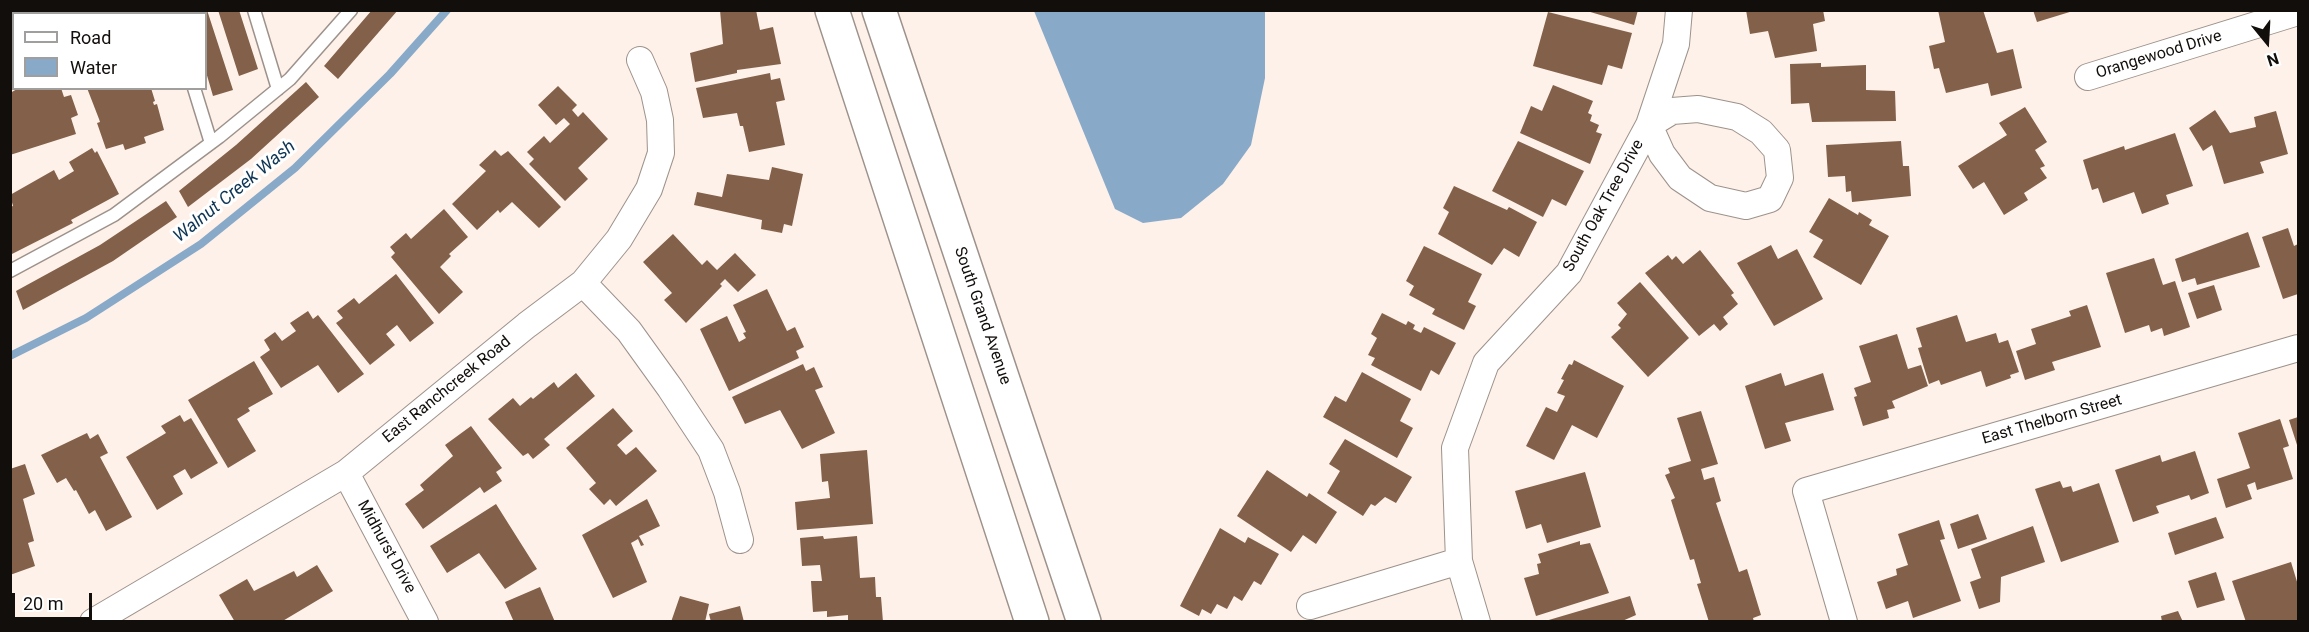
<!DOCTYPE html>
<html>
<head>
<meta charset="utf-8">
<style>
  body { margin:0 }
  #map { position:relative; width:2309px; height:632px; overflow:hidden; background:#fdf1e9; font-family:Roboto,sans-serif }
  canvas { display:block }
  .frame { position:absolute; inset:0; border:12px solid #120e0c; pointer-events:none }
  .legend { position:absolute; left:12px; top:12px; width:195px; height:78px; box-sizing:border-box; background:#fff; border:2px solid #a09f9e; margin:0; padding:8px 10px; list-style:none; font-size:18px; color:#120e0c }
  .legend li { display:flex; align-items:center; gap:12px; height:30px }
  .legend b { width:30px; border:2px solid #a09f9e }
  .north { position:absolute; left:2237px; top:12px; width:60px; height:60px; -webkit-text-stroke:4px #fff; paint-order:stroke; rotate:162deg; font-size:16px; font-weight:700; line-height:24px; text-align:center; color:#120e0c }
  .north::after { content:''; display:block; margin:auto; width:21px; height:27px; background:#120e0c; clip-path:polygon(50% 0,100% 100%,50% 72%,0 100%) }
  .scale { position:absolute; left:12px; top:593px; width:80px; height:27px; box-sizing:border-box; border:3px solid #120e0c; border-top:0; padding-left:8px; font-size:18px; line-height:21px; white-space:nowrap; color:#120e0c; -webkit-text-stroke:4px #fff; paint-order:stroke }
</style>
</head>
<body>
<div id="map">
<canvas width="2309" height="632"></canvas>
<div class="frame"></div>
<ul class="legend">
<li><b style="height:8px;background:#fff"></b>Road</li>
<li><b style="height:16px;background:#89a9c8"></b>Water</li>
</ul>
<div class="north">N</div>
<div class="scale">20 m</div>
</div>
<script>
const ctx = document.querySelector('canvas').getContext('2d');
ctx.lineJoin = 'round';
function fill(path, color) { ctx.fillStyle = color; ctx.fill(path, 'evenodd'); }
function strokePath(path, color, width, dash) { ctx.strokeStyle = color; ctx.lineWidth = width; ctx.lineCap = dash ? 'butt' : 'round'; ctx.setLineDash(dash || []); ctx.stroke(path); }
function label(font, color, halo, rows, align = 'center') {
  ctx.font = font + ' Roboto,sans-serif'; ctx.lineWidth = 6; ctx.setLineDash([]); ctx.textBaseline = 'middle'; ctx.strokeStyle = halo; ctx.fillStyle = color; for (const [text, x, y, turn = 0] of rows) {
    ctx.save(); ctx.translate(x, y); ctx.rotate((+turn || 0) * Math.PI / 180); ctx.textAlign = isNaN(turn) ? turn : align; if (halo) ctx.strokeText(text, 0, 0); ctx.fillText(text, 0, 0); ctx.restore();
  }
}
fill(new Path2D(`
  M1034,11H1265V78L1251,145L1223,184L1181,218L1143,223L1115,209Z`), '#89a9c8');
strokePath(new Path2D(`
  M10,356L86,318L201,244L295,168L390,74L447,10`), '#89a9c8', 8);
fill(new Path2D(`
  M10,10H24L25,14H14V66L10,67Z
  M63,10H125L126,14H64Z
  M186,10H207L233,90L213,96L206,72V14H186Z
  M218,10H239L258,69L239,76Z
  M372,10H398L338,79L324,66Z
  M720,10H756L760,30L773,27L781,64L737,70V73L695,82L690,53L723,44Z
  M1638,10L1634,25L1587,11V10Z
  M1746,10H1823L1825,21L1813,24L1817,51L1775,58L1768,31L1750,34Z
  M1938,10H1983L1997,53L2013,49L2022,88L1991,96L1988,83L1946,93L1939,68L1934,69L1929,46L1945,42Z
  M2033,10H2073V11L2037,22Z
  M1548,12L1632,33L1622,69L1608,65L1602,85L1533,66Z
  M1821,63V67L1866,65V90L1895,91L1896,121L1812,122L1809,103L1791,104L1790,64Z
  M770,73L771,80L780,78L785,100L776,102L785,145L749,152L743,126H740L737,113L703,118L696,88Z
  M306,82L319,97L251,159L188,207L179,191L236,145Z
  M1553,85L1593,101L1588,113L1592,115L1590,121L1599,125L1596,132L1602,134L1590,164L1520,133L1531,106L1542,111Z
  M558,86L577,105L572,110L578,117L583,112L608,139L578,168L588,179L565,201L529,164L534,159L527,152L544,136L550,143L570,124L564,118L556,125L538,105Z
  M19,88H61L64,97L71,95L78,115L71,118L76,134L10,155V93Z
  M87,88H151L155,101L153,102L154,105L157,104L164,130L144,137L146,143L125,150L123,144L106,149L97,123L100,122L99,119Z
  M2025,107L2047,142L2035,150L2045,166L2040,168L2047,178L2024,193L2028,200L2004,215L1984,182L1973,189L1958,166L2007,135L1999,123Z
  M2215,110L2230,133L2256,127L2254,117L2276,111L2288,154L2260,162L2264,173L2224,184L2212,145L2203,151L2189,128Z
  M2175,133L2193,186L2166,195L2169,204L2142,214L2134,192L2103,203L2098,188L2092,190L2083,160L2124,146L2125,150Z
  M1518,141L1584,171L1566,206L1552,199L1543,217L1492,191Z
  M1901,141L1903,166H1909L1911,196L1852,202L1851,191L1846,192L1845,176L1828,177L1826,145Z
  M92,148L95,153L97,151L119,194L71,220L73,223L10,255V207L13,206L10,195L54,170L59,180L74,171L69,162Z
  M495,150L501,156L508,151L561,207L539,228L512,202L500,213L498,210L477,230L452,204L486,171L479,165Z
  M772,167L803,174L792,226L784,224L782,233L761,229L762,220L694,205L697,192L722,197L727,174L769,180Z
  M1454,186L1507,210L1509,207L1537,222L1519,257L1504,248L1492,265L1438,234L1449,212L1443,208Z
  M1829,198L1858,215L1859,212L1872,220L1869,225L1889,236L1861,285L1813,257L1823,240L1809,232Z
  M166,201L177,217L113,261L23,310L16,291L100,245Z
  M444,209L468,237L449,254L451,256L440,267L463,292L439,314L391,257L395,253L390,247L406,233L411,239Z
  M2288,228L2294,246L2298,244V294L2283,299L2262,237Z
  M2248,232L2260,267L2197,285L2195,278L2182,282L2175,259Z
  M673,234L702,265L707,260L717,270L735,253L756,275L738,292L725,279L720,284L722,286L686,323L664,300L672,293L643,262Z
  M1771,245L1778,259L1797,249L1823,299L1774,326L1737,263Z
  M1424,246L1482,274L1468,302L1476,306L1464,330L1432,314L1435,309L1409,295L1414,286L1406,281Z
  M1700,250L1734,293L1731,295L1738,304L1723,317L1728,324L1720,331L1714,324L1699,336L1645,273L1668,255L1672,260L1676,256L1683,264Z
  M2154,258L2163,285L2175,281L2190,327L2164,336L2162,328L2151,332L2149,325L2125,333L2106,273Z
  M396,274L434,323L410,342L397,325L386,334L395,345L370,365L336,323L343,318L337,311L354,298L359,304Z
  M1640,282L1689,338L1648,377L1611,337L1621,328L1618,325L1627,314L1617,303Z
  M2214,285L2222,310L2197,319L2188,293Z
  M767,289L787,331L795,327L804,347L796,351L799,358L729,391L700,329L727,316L739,342L746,338L743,333L746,332L733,305Z
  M2087,305L2101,347L2052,362L2055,370L2025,380L2016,351L2036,344L2031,329L2071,316L2069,311Z
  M308,311L313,319L318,315L364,374L338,393L318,365L281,388L260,357L270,350L264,340L275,332L282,341L296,331L290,323Z
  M1382,313L1406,325L1408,321L1415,325L1413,329L1421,333L1424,327L1456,343L1439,375L1431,370L1421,391L1371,365L1375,358L1368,355L1377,338L1371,334Z
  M1957,315L1966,342L1996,333L1999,343L2008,340L2019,372L2010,375L2011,378L1986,387L1981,371L1941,385L1939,380L1929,384L1918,348L1922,347L1916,328Z
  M1897,334L1908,369L1921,365L1928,386L1892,401L1895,408L1887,410L1889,418L1863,426L1854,397L1857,396L1854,388L1871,382L1859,346Z
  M1574,360L1624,386L1597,438L1572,425L1554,460L1526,446L1546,407L1557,412L1565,396L1557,393L1564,380L1561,379L1569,364L1572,365Z
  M254,361L273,394L248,408L250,411L237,419L256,451L228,468L188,400Z
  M803,364L806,371L814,367L823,387L815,390L835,433L802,449L780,410L745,424L732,397Z
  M1362,372L1411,399L1400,421L1413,428L1397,458L1323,417L1335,396L1346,402Z
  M576,373L595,396L544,439L550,445L533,459L528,453L523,456L488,419L513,398L520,406L531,397L533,399L554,382L558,388Z
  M1781,373L1785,386L1823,373L1834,410L1785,423L1791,441L1765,449L1745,386Z
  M613,408L633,431L617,445L626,455L636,447L657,471L616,506L610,499L604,505L589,489L596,483L566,448Z
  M1701,411L1718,464L1701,469L1704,480L1714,477L1721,501L1716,503L1739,572L1747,569L1761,615L1753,618L1754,622H1709L1697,584L1701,583L1694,559L1690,560L1671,500L1675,498L1665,475L1670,473L1668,468L1691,461L1677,418Z
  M180,415L184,422L191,418L218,463L191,479L185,469L173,476L183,494L157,510L126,457L166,433L161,426Z
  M2298,417V448L2289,420Z
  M2280,419L2289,446L2283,448L2293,479L2257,490L2255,482L2247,485L2252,499L2226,508L2217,479L2250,468L2238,433Z
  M471,426L502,468L496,472L502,481L484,493L480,487L423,529L405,504L424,490L420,485L453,456L445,445Z
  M87,433L90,439L98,434L108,453L100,457L132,517L106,531L95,510L89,514L76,490L74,491L66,478L57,483L41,455Z
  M1345,439L1412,477L1396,503L1385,497L1375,506L1371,504L1363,516L1327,493L1340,471L1329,464Z
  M867,450L873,524L797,530L795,502L830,498L828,481L822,482L820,454Z
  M2195,451L2209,493L2191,500L2189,495L2156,506L2159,513L2133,522L2115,470L2160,455L2162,462Z
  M25,464L35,494L23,499L34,541L28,543L35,566L10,575V469Z
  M1267,470L1307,497L1309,493L1337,512L1316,544L1303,535L1291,552L1237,516Z
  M1585,472L1601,527L1547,543L1541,524L1526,529L1515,491Z
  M2060,481L2063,488L2071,486L2073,492L2099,483L2119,542L2061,562L2035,489Z
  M647,499L660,526L639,536L644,545L641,546L638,539L631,543L647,582L613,598L582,535Z
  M496,504L537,569L505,589L479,553L447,573L430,546Z
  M1978,514L1987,539L1958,549L1950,524Z
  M2216,517L2224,538L2175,555L2168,533Z
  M1939,520L1945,539L1940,540L1961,601L1913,618L1908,601L1886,609L1877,582L1897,575L1896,569L1908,565L1898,534Z
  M2033,526L2045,562L2001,577L2000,602L1979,609L1970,582L1981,578L1971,549Z
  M1220,528L1245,543L1248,537L1279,554L1261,585L1254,581L1242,601L1234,596L1227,609L1217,604L1211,614L1202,609L1199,616L1180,606Z
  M823,536L824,539L857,536L860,578L875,577L876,597H881L883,622H848V615L827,617V611L813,612L811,581H822L820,565L802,566L800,538Z
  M1580,541V545L1590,543L1609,593L1536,616L1524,578L1539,574L1537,564L1541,563L1538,554Z
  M2291,562L2298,585V622H2246L2232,581Z
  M317,565L333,591L281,622H235L219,595L247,579L254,591L294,571L297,577Z
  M2216,572L2225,600L2197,608L2188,581Z
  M540,587L555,622H514L505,602Z
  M680,596L709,604L705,622H671Z
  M1630,596L1636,615L1620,622H1542Z
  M740,606L744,622H711L709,614Z
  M2178,611L2183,622H2162L2161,616Z`), '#836049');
const service = new Path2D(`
  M170,10L171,14
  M254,10L278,89
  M194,88L211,143
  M10,271L114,215L219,137L290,79L351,10`);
const minor = new Path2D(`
  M2088,77L2298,12
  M1698,109L1737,117L1761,132L1777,150L1780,178L1770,199L1746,206L1710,198L1680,178L1662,154L1649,125L1672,111Z
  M583,283L629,331L670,388L711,450L727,492L740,540
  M346,473L425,622
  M1310,606L1459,561
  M93,622L346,473L527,325L583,283L619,239L649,189L661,153L660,120L654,92L640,60
  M1477,622L1459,561L1455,448L1486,363L1569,273L1649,125L1676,44L1679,10
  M1844,622L1806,491L2298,348`);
const primary = new Path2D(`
  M832,10L1032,622
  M879,10L1084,622`);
strokePath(service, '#9d928b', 15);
strokePath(minor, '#9d928b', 28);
strokePath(primary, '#9d928b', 36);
strokePath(service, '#fff', 12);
strokePath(minor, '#fff', 26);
strokePath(primary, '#fff', 33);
label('16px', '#120e0c', '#fff', [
  ["Orangewood Drive",2159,55,-17],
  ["South Oak Tree Drive",1604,206,-61],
  ["South Grand Avenue",982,316,71],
  ["East Ranchcreek Road",447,390,-39],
  ["East Thelborn Street",2052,420,-16],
  ["Midhurst Drive",386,547,61]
]);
label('italic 18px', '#0e3554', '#fff', [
  ["Walnut Creek Wash",235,192,-39]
]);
</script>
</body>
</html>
